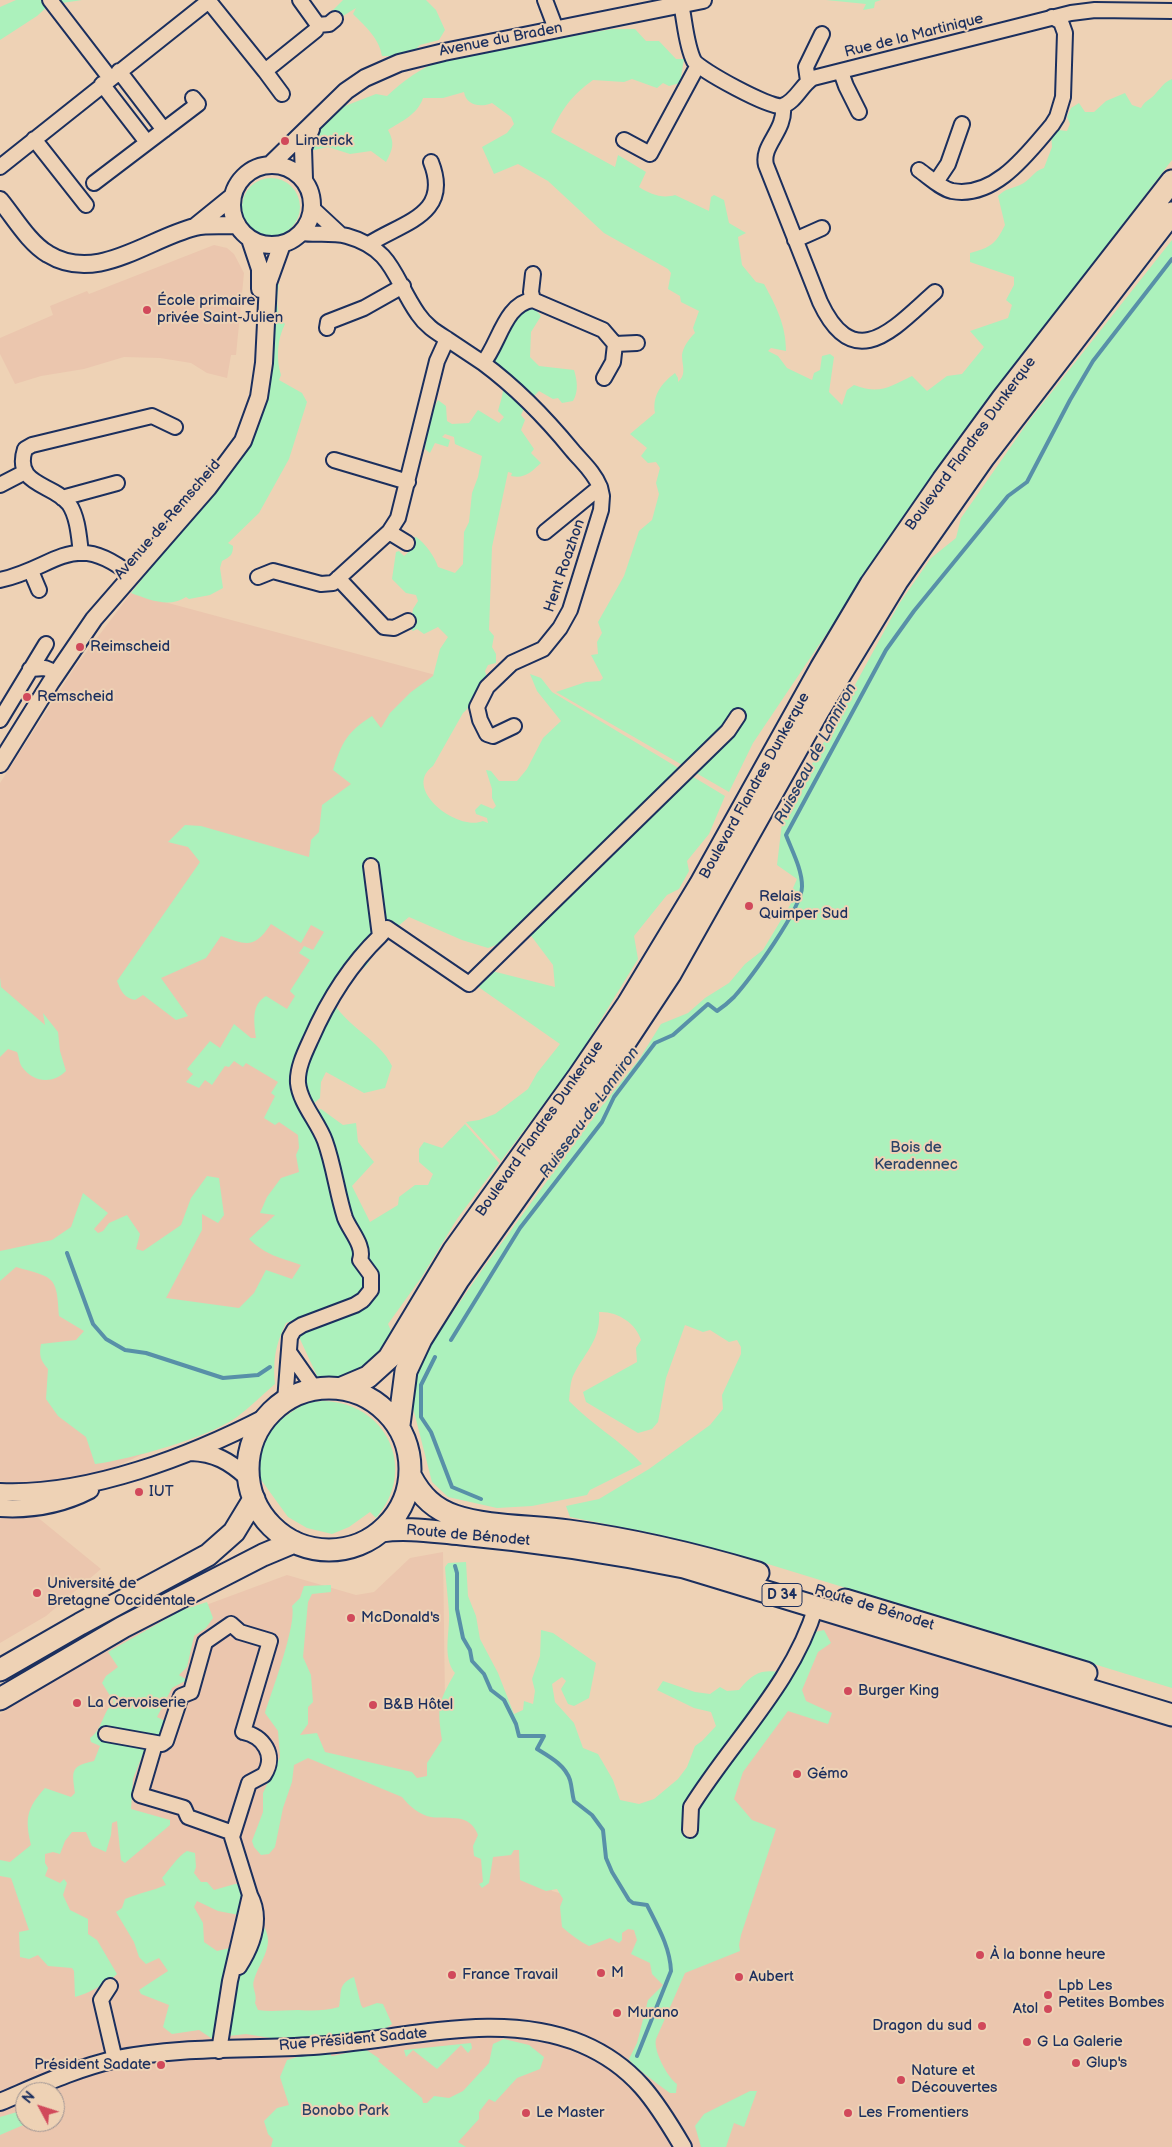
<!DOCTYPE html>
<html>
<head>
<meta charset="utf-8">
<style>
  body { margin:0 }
  #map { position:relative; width:1172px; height:2147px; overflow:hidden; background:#eed2b5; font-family:"Balsamiq Sans",sans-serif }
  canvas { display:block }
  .north { position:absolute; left:15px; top:2082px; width:50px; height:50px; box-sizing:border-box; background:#eed2b5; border:1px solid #9a9192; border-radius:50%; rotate:310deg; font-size:14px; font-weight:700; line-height:20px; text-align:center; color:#1b2f5e }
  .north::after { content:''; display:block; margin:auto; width:18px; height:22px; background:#d1495b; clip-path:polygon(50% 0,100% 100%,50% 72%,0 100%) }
</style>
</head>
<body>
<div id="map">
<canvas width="1172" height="2147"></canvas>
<div class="north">N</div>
</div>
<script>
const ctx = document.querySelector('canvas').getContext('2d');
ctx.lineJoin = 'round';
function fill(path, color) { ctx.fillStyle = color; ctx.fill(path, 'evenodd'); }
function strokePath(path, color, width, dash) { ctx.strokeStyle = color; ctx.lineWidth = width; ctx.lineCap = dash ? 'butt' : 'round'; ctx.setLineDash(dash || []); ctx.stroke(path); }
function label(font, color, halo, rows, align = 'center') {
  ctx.font = font + ' "Balsamiq Sans",sans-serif'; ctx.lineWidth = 4; ctx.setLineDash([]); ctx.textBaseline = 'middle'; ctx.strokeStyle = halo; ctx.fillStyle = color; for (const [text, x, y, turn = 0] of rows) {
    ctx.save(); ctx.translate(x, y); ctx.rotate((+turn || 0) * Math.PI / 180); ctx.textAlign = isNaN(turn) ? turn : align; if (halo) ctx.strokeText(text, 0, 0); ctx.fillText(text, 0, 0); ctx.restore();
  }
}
fill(new Path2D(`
  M214,245L227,248L234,254L244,273L236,355H231L227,378L207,373L191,363L160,358L124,357L84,369L41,376L15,384L0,354V338L53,315L50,306L87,291L89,294Z
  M131,593L454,680L276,1075L329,1161L293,1312L218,1419L113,1468L62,1481L6,1482L0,1481V783L75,667Z
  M0,1516H36L101,1569L46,1616L0,1643Z
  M443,1552L445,1702L552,1891L735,1943L724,1801L822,1619L1172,1727V2147H0V1714L64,1673L144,1628L287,1575L356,1595L374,1592L410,1558ZM25,2092H55V2122H25Z`), '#ebc6ae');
fill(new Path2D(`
  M16,0H82L49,5L37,16L0,40V7Z
  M343,0H426L436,10L445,30L439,40L420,45L414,51L395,56H382C379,38 366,27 353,14L356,8L338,19L332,11Z
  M826,0H881L875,2L874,8L863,10L866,4Z
  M612,29H635L646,41H659L676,59H684L680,83L669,86L663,83L657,88L632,79L624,82L593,80C571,96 563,108 551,132L615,167L618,155L646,172L639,187C650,194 662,199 675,195L709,211L711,197L714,195L724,200L729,223L746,233L738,237L742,265L756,282L764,284C776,306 786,325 786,351L771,348L768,351L778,356L787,368L812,380L814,373L820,370L822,356L830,354L834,357L829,392L842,405L847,390L854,385C880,395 889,387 912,376L927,391L947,376L962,374L984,347L970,331L1008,318L1012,305L1006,300L1014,285V277L970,262V253C991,247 995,245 1005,225L998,196C1006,188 1011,189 1020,185C1030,181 1033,171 1044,168L1052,147L1051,132L1058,130L1067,131L1070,124L1067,117L1071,108L1079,103L1085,112H1094L1106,101L1125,93L1132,105L1141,108C1146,99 1151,100 1156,93C1162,87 1163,83 1172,79V160L954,444L753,743L729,792L556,692L586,682L600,681L603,678L591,655L598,654L597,642L602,633L598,622L624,576L639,531L652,520L659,494L656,483L660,468L656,462L648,463L641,456L647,448L630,434L655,413C652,395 662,383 675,373L678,378V382C687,374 682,366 682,355C683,347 689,339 695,333L693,328L699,311L681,302L680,296L668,289L671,273L668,269L604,233L548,181L518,164L494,174L482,147L507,133L514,124L511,117L492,103C480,108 466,105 464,92L443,98H423C418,114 402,121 388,130C395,143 393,149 386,162L371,151L350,154L328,147L310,151L314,137L337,109L376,94L387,96C404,80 421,68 442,60Z
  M242 207a29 29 0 1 1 58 0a29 29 0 1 1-58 0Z
  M1172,240V1688L745,1557L656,1534L570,1517L566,1506L599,1499L649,1469L710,1425L723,1409L722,1395L741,1354V1347L737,1340L729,1342L710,1330L703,1332L685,1325L666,1378L658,1422L652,1429L638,1433L586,1402L583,1392L637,1362L636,1348L641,1340C636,1323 617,1311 599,1312C601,1339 586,1351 574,1374C570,1381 570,1392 569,1401C591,1424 620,1440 642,1464L590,1490L587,1495L532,1506L497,1508L448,1497L432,1482L411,1400L413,1383L429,1347L482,1270L601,1107L640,1058L661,1024L688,1013L705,998L729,983L745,964L763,950L793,900L790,895L797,879L777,865L782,823L793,799L899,604L931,558L956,538L961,518L1028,422Z
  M272,283L279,284C277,297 275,314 285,324C277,339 276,360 281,375L279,380L302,393L307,402L289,459L259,513L228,543L233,546C233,555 230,557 222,561L220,568L223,588L210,595L189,599L186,597C169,608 150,600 131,593L211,491L222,486L224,478L247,439Z
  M527,307L536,310L541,316L531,332L530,357L539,366L574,370C577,380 579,391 573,401L562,403L558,398L553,399L539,391L526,404L521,415L525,420L521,430L534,449L531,453L541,463C531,472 525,479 511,476L512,473L508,472L492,547L489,630L494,636L492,647L496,654V663L488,665L485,671L487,679C481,688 470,708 463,713L433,766C401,789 458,832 483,821L488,823L487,818L476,814L475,810L481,804L493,809L496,806L492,798V789L486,770L491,771L499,781H517L527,769L543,738L561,721L537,691L530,674L541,678L552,692L725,796L709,834L687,861L689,871L679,889L667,895L634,936L638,959L575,1062L501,1161L466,1122L479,1120L495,1114L528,1089L537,1073L560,1044L477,986L492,971L555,987L553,965L529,933L488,948L462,940L409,917L373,947L368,964L346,983L333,1002C349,1029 379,1039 392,1066L385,1088L364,1093L326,1072L321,1082L320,1098L312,1105L315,1110L321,1109L343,1125L356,1123L358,1142L374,1162L352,1186L370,1222L398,1205L399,1197L415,1185H428L433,1174L419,1162V1149L424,1142L442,1148L465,1124L499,1163L457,1219L421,1278L388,1324L392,1333C386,1341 382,1352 376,1360C361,1376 339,1382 319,1380L299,1337L305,1327L299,1318L286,1323C275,1346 273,1360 275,1384C262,1395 250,1407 237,1417C207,1438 132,1459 95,1464L86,1437L58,1416L46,1399L48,1369C40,1360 39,1355 41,1344L76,1340L84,1331L59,1316C57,1275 54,1278 16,1267L0,1281V1251L52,1240L71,1227L83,1193L108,1213L94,1229L98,1233L103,1231L109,1223L127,1215L140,1234L136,1249L143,1251L181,1225L191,1198L207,1176L219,1178L224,1215L218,1223L202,1214V1230L166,1298L239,1308L254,1293L266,1270L292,1279L301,1265C279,1257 267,1256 249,1239L275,1215L260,1213L267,1197L281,1178L299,1172L296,1155L299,1148L298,1135L279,1122L275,1125L264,1118L275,1096L271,1093L278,1082L246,1063L243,1067L234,1061L229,1067L225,1066L212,1085L205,1080L199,1088L186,1082L193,1074L187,1069L210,1041L220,1048L234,1024L251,1038H256C254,1022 251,1005 266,996L287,1009L295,996L290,991L310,960L299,953L304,946L313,950L324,932L311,925L301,943L271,924C254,949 247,945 221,936L206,958L161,978L188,1016L176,1020L143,995L135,1000C124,998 121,991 117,981L200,862L188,847L168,842L185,825L201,826L309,857L311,840L319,832L322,805L351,784L333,770C342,742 347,732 372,716L381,728L390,713L411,692L433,676L440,649L448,637L438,627L424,634L417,629L413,631L410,628L413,609L418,601L416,595L406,593L392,579L396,552L399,551L404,556L411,550L408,547L410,539L416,537C425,543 435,557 438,567L455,573L463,564L464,532L469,522L472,493L478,477L482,456L455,444L454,437L445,434L442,437L450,440L448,447L435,443L430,453L425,449L429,417L438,400L446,406L447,421L452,424L469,423L478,410L499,423L504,417L498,411C505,388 507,381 491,362L510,321Z
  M0,977L1,987L45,1025L43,1013L58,1032L60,1051L66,1071C53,1084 34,1083 22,1067C19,1063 19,1056 17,1052L8,1049L0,1057Z
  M323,1401C386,1402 419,1469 376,1518L370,1512L349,1527L332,1534L307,1528L288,1517L259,1477L260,1456L265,1438L274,1424L305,1403Z
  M466,1562L468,1596L476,1616L480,1639L498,1673L514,1714L523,1710L524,1701L533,1704L535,1691L532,1679L540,1656L541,1630L553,1633L596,1663L589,1698L574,1706L568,1704L561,1689L566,1681L562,1677L552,1684L555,1702L574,1723L583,1748L598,1754L613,1780L620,1800L639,1804L654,1799L678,1779L687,1767L695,1746L702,1741L716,1726L711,1712L694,1708L657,1690L663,1681L695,1692L710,1694L720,1687L727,1691L739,1690C757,1667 767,1670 794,1674L815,1632L824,1630L831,1643L818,1652L802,1690L806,1701L832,1713L828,1724L788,1711L743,1772L734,1799L752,1820L776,1829L741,1935L739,1945L740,1951L685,1973L656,2039C653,2050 667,2077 677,2084L676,2093H670C662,2087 631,2065 629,2059L637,2043L648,2000L663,1985L652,1974L650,1963L631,1954L637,1940L634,1930L628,1929L622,1933V1940L619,1943L610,1938L589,1946C579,1941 570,1934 562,1927L560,1907L563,1899L557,1889L546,1891L520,1880L519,1850H514L511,1855L493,1857L489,1883L482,1888L479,1884L483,1882L481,1859L474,1856L473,1846L478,1835C469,1812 450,1820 431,1817C420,1815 409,1806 402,1797L308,1758L294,1765L292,1782L283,1808L275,1847L269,1854L261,1855L254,1847L252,1841L263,1812V1793L280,1757L278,1731L265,1713C272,1691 297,1624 292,1606L300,1598L304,1586L331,1585V1592L312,1594L308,1602L303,1657L311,1675L313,1702L308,1707V1724L300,1735L317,1733L325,1752L412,1772L417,1778L427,1776V1763L442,1740C437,1706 438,1703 455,1673C442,1657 450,1633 449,1613C448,1598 446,1582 445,1567L448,1563Z
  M207,1602L213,1618L206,1628L194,1636L187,1667L179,1675L187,1680L172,1688L157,1717L169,1723L161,1740L146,1746L133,1779L131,1809L170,1820V1825L125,1863L121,1860L117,1821L112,1823L111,1835L106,1852L92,1846L86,1832H72L65,1841L60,1854L53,1852L45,1854V1863L48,1868L45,1876L60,1883L64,1879L67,1883L63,1895L70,1910L88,1919V1934L97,1940L117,1974C108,1983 87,1994 75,1997L74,1971L72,1968L48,1966L38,1955L29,1959L20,1957L19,1932L29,1930L11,1878L0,1876V1860L10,1862L31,1845C25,1819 26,1809 45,1788L71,1797L75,1793C72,1771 70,1766 94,1761L100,1746L91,1742L90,1738C103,1729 102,1712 114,1702L102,1683L106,1676L118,1667L108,1652L182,1610Z
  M187,1851L195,1853L196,1867L194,1873L201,1882H207L214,1890L235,1884H243L244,1895L239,1915L218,1911L197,1901L194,1907L203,1923L204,1942L217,1951L234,1947L262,1924C277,1944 260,1960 254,1980C251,1987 258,1995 255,2003L258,2010C272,2012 284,2010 298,2010C313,2011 324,2011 339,2007C342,1993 337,1984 354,1977L361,2005L363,2008L377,2003L383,2004L392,2024L382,2031L373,2033L283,2040L246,2034L211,2038L199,2030L172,2034L163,2027L169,2005L141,1994L139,1990L168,1971L159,1958L146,1964L139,1957L134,1942L116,1912L122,1908L125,1899C139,1893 152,1891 166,1885L162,1878C170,1869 177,1857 187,1851Z
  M504,2039L529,2045L544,2057L540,2069L517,2078L495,2102L489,2099L479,2112V2119L458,2142L466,2147H271L273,2139L268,2134L264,2121L277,2108L289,2105L280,2077L287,2060L304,2055L331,2053V2056H333L365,2049L380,2059L378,2061L422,2098L423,2103H427L434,2096L449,2098L463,2091L489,2063L493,2044Z
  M471,2043L472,2048L468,2053L461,2045L437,2069L413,2050L406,2057L404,2050Z
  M750,2091H757L744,2127L734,2123L726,2147H701L695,2126L704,2114Z
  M24,2110L25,2122L28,2123L0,2135V2117Z`), '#acf1bc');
strokePath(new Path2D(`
  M67,1253L93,1324L106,1339L125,1350L146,1353L223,1378L258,1375L270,1367
  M451,1340L520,1228L602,1122L614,1097L655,1043L673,1035L708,1004L717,1011C723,1007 729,1002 734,997C750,979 803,907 802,886C802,869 792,851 786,835L886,650L914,611L1008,496L1027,482L1070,400L1093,361L1172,259
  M435,1357L421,1385V1417L431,1432L452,1487L481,1499
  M455,1566L457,1573V1609L463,1638L470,1650L472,1661L484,1674L491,1690L504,1700L516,1724L519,1736H544L537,1749C550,1757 565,1765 570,1780C572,1787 572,1794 574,1801L592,1815L603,1830L606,1858L612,1872L629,1900L633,1903L647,1905C658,1927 670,1947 671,1971L637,2056`), '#5890a8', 4);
const minor = new Path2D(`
  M50,0L110,78
  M208,0L265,71L316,30L318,25L300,0
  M545,0L556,29
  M681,4C685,22 686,45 694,61C700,70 771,109 782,106C796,102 801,85 813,78L1071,13L1095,10L1172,11
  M318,25L329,24L335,19
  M119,71L164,130
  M265,71L282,94
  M841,72L846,86L859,112
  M808,81L806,67L822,34
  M102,84L146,141
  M783,106C786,131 761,145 766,165L820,302C855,377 896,326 935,292
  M34,139L86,205
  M624,140L650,154L698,65
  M0,167L210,0
  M919,170C929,177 940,188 952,191C995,199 1028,153 1052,125L1057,117L1063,97L1065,33L1061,22L1052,17
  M936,182L948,164L962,124
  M94,183L198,104L193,98
  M312,208L340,234
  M795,240L822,228
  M369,244C403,222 452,215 431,162
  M533,274L531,292L533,300
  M327,328L328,322L364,308L403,286
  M447,339L483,363C499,344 505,303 533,300L603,330L615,344L637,343
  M483,363C518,389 545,417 572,450C582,462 594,472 600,487L545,532
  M604,378L613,362L615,344
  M334,460L408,482
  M0,485L25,472
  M62,498L117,483
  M389,532L407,543
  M81,553C79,538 78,517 69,504C53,483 13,486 25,449L32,445L152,416L175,427
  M31,571L39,590
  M258,577L273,571L321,584L333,583L389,532L398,518L437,361L447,339C436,332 426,326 418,314C394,280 394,249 347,236C332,232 316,235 301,233
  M338,578L384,627L394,628L408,621
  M0,580C56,568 73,528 131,575
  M30,669L45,668L57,673
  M0,720L46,644
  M514,726L493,736L487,734L480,720L477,707L487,687L512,663L543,649L560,628L570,610L601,510L602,496L600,487
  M380,936L387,928L469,984L728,731L738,716
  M289,1352L315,1389
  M285,1401L290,1337L294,1330L302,1325L355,1305L363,1300L371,1290V1275L360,1260C365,1246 350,1231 345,1218C337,1193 334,1166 325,1141C318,1122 300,1103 298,1083C297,1068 305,1052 311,1039C328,1000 349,966 380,936L371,866
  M106,1734L162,1744L166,1741L181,1696L191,1692L205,1642L231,1624L240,1632L270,1641L243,1732C263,1736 277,1755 264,1775L249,1783L232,1837L250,1895L230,1981L219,2051
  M155,1744L140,1795L184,1808L188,1817L233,1833
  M690,1830L691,1807C732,1741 794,1682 816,1606
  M239,1967C253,1945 263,1919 250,1895
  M110,1986L101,2000L115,2060`);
const tertiary = new Path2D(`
  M232 205a40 40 0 1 1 80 0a40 40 0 1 1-80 0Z
  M270,165L346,91L365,78L399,63L444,52L703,0
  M304,179L303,148L311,129
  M0,200C14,217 29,243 48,254C97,284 147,239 195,227C208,224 224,226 237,225
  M196,226L233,196
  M250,239L260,269V289
  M0,764L51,682L94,619L208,488L243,441L259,397L264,363L268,283L282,244
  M191,1452C215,1453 229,1461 247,1477
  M0,1492C88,1496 191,1456 268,1416
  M0,1508C32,1510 61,1505 90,1490
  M0,2102C38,2086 76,2068 117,2059C180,2046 249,2050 313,2046C401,2041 497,2009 582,2044C634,2066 656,2101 683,2147`);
const primary = new Path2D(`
  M248 1469a81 81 0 1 1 162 0a81 81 0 1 1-162 0Z
  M342,1388L368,1377L389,1358L454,1250L579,1076L628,1004L700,885L821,668L871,584L943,480L1003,398L1172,181
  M399,1425L406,1371L421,1339L458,1280L600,1080L670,974L818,711L897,581L984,457L1172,213
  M411,1477C421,1496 434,1509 455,1516C487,1527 534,1526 569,1531C636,1540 694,1554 758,1573
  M381,1531C408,1527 435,1532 461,1534C536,1541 610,1552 684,1567L1172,1715
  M845,1600L1086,1673
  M0,1670L80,1624L208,1555L234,1532L254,1499
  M0,1699L123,1627L263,1555L294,1542`);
strokePath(minor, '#1b2f5e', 18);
strokePath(tertiary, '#1b2f5e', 20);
strokePath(primary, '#1b2f5e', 25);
strokePath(minor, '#eed2b5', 14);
strokePath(tertiary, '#eed2b5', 16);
strokePath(primary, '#eed2b5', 21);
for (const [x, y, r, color] of [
  [285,141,5,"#d1495b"],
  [147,310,5,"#d1495b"],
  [80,647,5,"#d1495b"],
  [27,697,5,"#d1495b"],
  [749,906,5,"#d1495b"],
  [139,1492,5,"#d1495b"],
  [37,1593,5,"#d1495b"],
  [351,1618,5,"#d1495b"],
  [848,1691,5,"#d1495b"],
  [77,1703,5,"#d1495b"],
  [373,1705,5,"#d1495b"],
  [797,1774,5,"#d1495b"],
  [980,1955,5,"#d1495b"],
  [601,1973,5,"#d1495b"],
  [452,1975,5,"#d1495b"],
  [739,1977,5,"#d1495b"],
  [1048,1995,5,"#d1495b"],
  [1048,2009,5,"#d1495b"],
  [617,2013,5,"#d1495b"],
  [982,2026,5,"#d1495b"],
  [1027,2042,5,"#d1495b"],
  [1076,2063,5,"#d1495b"],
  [161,2065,5,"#d1495b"],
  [901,2080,5,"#d1495b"],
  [526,2113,5,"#d1495b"],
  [848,2113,5,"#d1495b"]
]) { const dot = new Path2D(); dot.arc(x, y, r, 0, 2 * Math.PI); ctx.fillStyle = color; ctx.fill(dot); strokePath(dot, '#eed2b5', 2); }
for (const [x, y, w] of [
  [782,1595,40]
]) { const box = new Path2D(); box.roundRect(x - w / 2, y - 11.5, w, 23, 4); ctx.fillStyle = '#eed2b5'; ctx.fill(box); strokePath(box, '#1b2f5e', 1); }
label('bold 14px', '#1b2f5e', null, [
  ["D 34",782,1595]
]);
label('15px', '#1b2f5e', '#eed2b5', [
  ["Rue de la Martinique",914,36,-14],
  ["Avenue du Braden",501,40,-11],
  ["Boulevard Flandres Dunkerque",971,444,-54],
  ["Avenue de Remscheid",168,520,-49],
  ["Hent Roazhon",565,566,-71],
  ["Boulevard Flandres Dunkerque",755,786,-61],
  ["Boulevard Flandres Dunkerque",540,1129,-55],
  ["Route de Bénodet",468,1536,5],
  ["Route de Bénodet",874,1608,17],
  ["Rue Président Sadate",353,2040,-5]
]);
label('15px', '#1b2f5e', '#eed2b5', [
  ["Limerick",295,141],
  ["École primaire",157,301],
  ["privée Saint-Julien",157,318],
  ["Reimscheid",90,647],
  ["Remscheid",37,697],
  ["Relais",759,897],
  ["Quimper Sud",759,914],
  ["IUT",149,1492],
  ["Université de",47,1584],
  ["Bretagne Occidentale",47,1601],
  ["McDonald's",361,1618],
  ["Burger King",858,1691],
  ["La Cervoiserie",87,1703],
  ["B&B Hôtel",383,1705],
  ["Gémo",807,1774],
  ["À la bonne heure",990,1955],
  ["M",611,1973],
  ["France Travail",462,1975],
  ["Aubert",749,1977],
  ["Lpb Les",1058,1986],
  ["Petites Bombes",1058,2003],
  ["Atol",1038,2009,"right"],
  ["Murano",627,2013],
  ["Dragon du sud",972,2026,"right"],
  ["G La Galerie",1037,2042],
  ["Glup's",1086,2063],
  ["Président Sadate",151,2065,"right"],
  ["Nature et",911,2071],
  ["Découvertes",911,2088],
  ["Le Master",536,2113],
  ["Les Fromentiers",858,2113]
], 'left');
label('15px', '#2a4267', '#eed2b5', [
  ["Bois de",916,1148],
  ["Keradennec",916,1165],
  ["Bonobo Park",345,2111]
]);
label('italic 16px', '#253f6a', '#eed2b5', [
  ["Ruisseau de Lanniron",816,754,-62],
  ["Ruisseau de Lanniron",590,1113,-54]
]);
</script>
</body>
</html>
